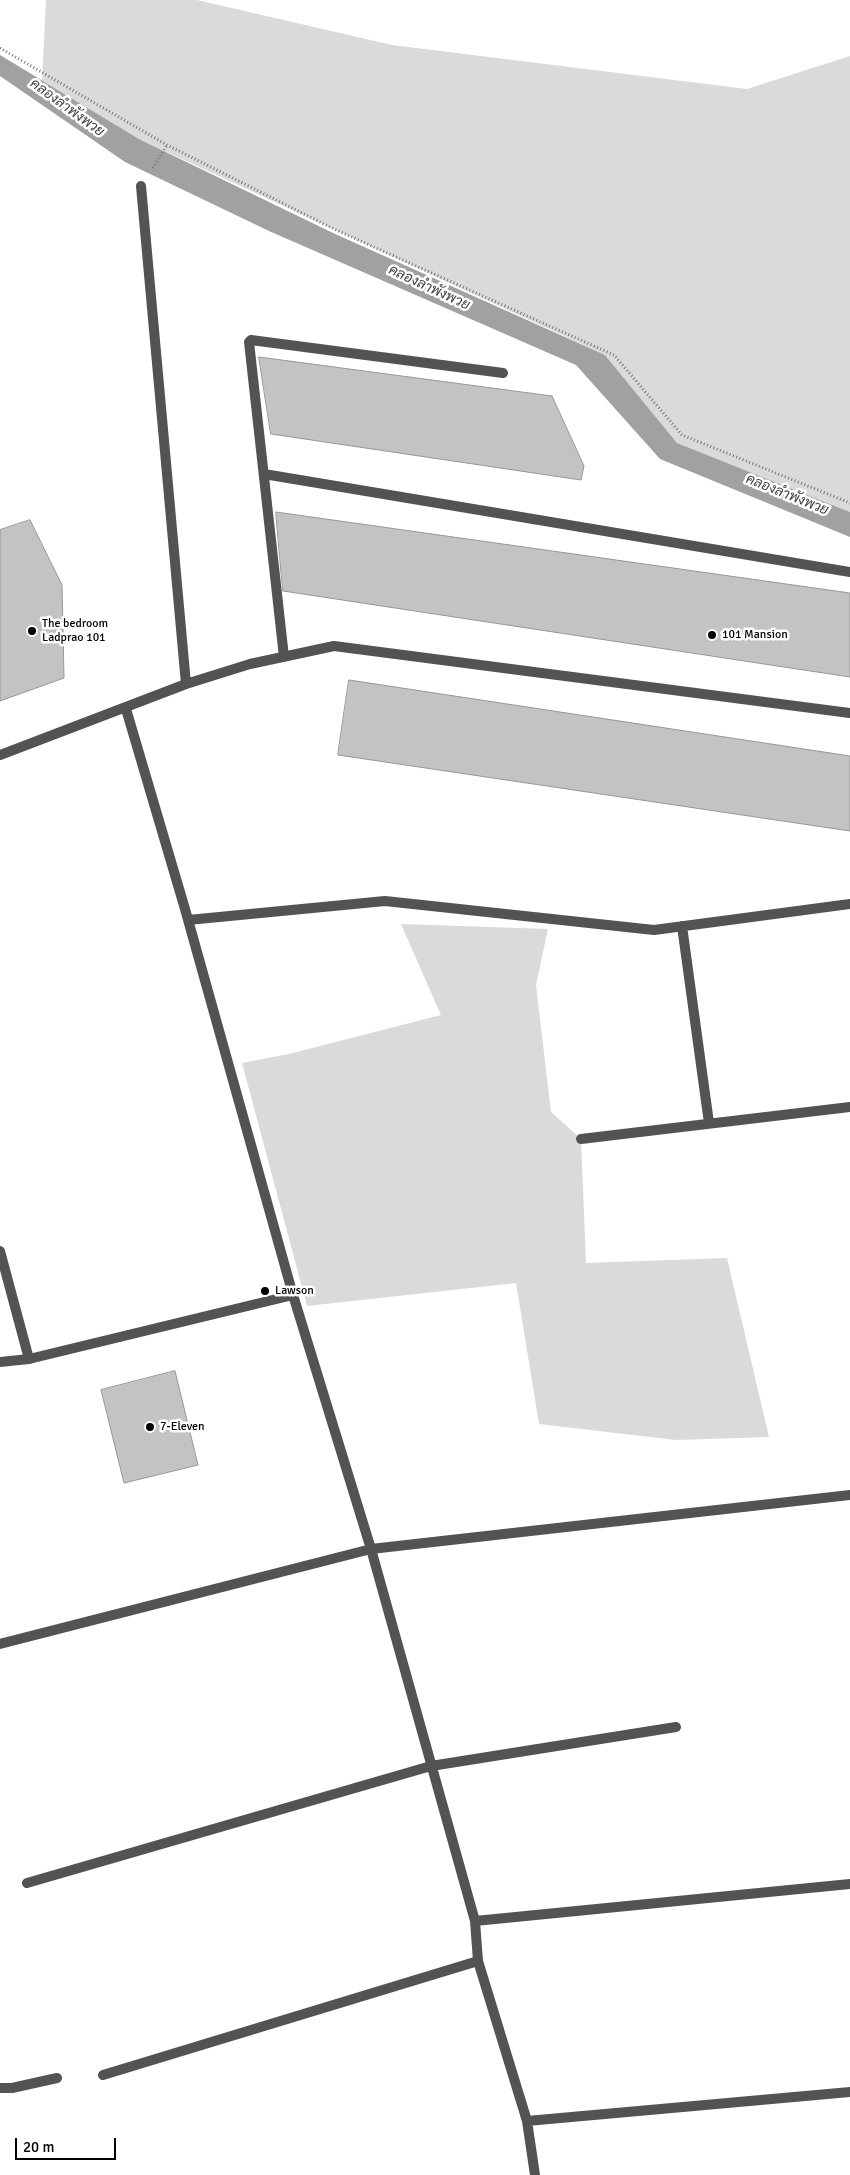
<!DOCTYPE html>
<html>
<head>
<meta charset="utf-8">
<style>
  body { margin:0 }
  #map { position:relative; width:850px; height:2175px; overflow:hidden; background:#fff; font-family:Signika,sans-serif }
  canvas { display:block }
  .scale { position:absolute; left:15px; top:2138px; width:101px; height:22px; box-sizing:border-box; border:2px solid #000; border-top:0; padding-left:6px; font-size:15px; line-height:18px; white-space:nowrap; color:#000; -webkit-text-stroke:4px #fff; paint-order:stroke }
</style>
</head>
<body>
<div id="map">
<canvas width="850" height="2175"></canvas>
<div class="scale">20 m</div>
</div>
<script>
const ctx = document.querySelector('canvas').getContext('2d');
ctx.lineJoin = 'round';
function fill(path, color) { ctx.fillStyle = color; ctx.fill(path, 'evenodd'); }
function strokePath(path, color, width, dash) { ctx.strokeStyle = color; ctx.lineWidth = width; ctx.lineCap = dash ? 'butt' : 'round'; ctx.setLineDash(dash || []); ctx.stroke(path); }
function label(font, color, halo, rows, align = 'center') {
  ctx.font = font + ' Signika,Sarabun,sans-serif'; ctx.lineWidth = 5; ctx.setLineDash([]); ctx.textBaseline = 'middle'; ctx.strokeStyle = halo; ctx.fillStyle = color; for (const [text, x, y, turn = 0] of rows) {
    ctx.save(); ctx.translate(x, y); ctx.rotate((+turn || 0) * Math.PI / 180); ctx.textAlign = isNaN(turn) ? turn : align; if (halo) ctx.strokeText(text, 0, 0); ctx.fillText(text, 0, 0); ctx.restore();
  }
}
fill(new Path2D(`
  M46,0H197L392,45L747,89L850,56V512L677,443L605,355L139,139L42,80Z
  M401,924L548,929L536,985L551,1112L581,1139L586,1263L727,1258L769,1437L676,1440L539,1424L516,1283L307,1306L242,1063L289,1054L441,1015Z`), '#dadada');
fill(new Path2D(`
  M0,55L139,139L333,233L605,355L677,443L850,512V537L660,459L576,365L269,231L125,162L0,76Z`), '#a1a1a1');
const building = new Path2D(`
  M259,357L552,396L584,466L581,480L271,434Z
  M276,512L850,593V677L283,591Z
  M30,520L62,585L64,678L0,701V530Z
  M349,680L850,756V831L338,755Z
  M175,1371L198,1465L124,1483L101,1390Z`);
fill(building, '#c3c3c3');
strokePath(building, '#979797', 1);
strokePath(new Path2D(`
  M0,48L167,145L334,229L614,355L682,435L850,503
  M153,168L167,145`), '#757575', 3, [1, 2.5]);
strokePath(new Path2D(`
  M0,1251L29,1359
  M0,2088H12L57,2078`), '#535353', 10);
strokePath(new Path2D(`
  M141,186L186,684
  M264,474L850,572
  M284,657L249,342L251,340L503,373
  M126,709L185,909L293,1295L371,1549L475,1921L478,1961L527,2121L535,2175
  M0,755L186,684L250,664L334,646L850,713
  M188,920L385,901L654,930L850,904
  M682,926L709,1123
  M581,1139L850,1107
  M0,1362L29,1359L293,1295
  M0,1644L371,1549L850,1495
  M27,1883L431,1766L676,1727
  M475,1921L850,1884
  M103,2075L478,1961
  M527,2121L850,2092`), '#535353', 10);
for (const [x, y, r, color] of [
  [32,631,5,"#000"],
  [712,635,5,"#000"],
  [265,1291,5,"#000"],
  [150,1427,5,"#000"]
]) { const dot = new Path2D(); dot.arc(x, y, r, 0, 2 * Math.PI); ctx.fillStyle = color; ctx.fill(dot); strokePath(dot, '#fff', 2); }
label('12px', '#000', '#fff', [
  ["The bedroom",42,624],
  ["Ladprao 101",42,638],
  ["101 Mansion",722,635],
  ["Lawson",275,1291],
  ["7-Eleven",160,1427]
], 'left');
label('italic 14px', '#424242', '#fff', [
  ["คลองลำพังพวย",67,108,36],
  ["คลองลำพังพวย",429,288,25],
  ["คลองลำพังพวย",787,495,22]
]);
</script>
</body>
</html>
